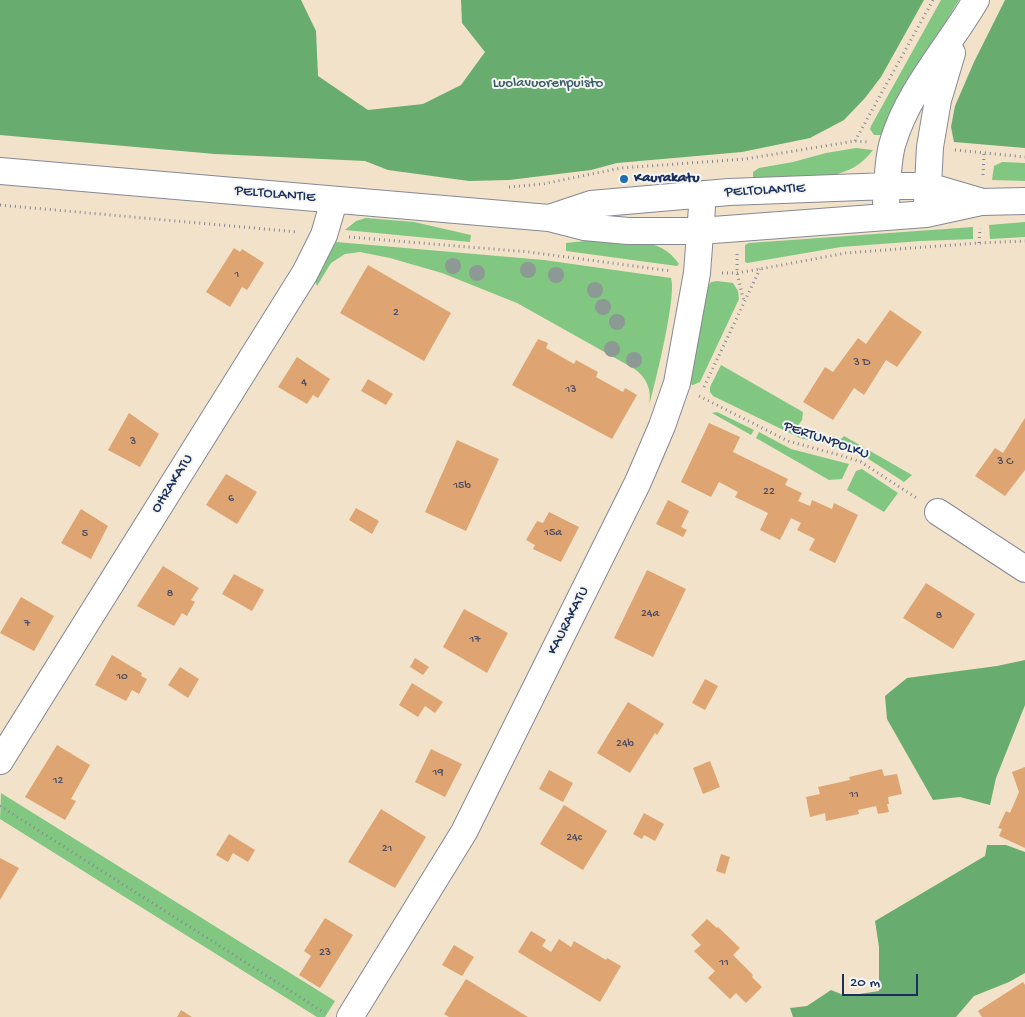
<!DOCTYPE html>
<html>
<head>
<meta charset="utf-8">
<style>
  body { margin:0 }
  #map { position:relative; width:1025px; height:1017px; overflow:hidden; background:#f2e2c9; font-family:"Gochi Hand",sans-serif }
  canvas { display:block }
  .scale { position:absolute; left:842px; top:974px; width:76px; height:22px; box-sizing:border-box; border:2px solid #1b2f5e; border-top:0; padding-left:6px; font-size:15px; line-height:18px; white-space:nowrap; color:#1b2f5e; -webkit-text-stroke:4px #f6f6f2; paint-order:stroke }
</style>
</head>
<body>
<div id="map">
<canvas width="1025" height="1017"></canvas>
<div class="scale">20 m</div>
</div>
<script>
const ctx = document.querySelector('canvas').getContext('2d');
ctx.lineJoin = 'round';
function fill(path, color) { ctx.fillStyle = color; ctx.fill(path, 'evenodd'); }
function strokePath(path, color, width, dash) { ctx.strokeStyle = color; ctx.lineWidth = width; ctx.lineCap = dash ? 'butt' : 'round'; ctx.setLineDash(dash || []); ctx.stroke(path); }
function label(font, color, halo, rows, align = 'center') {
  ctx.font = font + ' "Gochi Hand",sans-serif'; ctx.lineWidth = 4; ctx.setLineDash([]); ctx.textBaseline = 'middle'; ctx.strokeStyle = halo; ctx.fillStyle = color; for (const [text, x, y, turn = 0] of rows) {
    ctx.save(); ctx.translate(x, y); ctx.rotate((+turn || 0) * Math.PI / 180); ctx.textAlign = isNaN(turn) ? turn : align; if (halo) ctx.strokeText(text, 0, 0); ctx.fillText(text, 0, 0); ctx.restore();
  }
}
fill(new Path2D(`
  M941,0H959L898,100L881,135H874L870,129L871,126Z
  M856,148L873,150C862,165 848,172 830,176L753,180V172L759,168L793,162L826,153Z
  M1002,162L1025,163V181L992,180L994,166Z
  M366,218L414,222L471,235L470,242L345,230L356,221Z
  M1025,222V237L990,239L989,225Z
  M973,227V239L921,241L841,247L747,263L745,262V245L749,243Z
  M595,240C625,242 660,235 679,264L677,266L566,251V243Z
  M336,242L544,260L671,278C677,296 655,384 649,406C652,390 647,377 633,368L517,303L442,273L390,258L360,252L345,254L331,263L317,286L314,278Z
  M717,281L733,283L738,291L739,299L700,382L693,385L690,384L708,286L711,282Z
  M721,365L803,412L802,420L794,431L799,434H805L811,437L833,436L841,439L844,436L912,475L904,482L864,456L827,444L800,438L713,396L710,392V387Z
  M717,412L754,430L751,435L712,413Z
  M759,432L791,449L849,464L842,479L829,480L756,438Z
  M862,469L898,493L884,512L847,490L856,471Z
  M1,793L335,1001L325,1017H317L0,819Z`), '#81c781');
fill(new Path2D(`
  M0,0H301L316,31L318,76L368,110L423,104L461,85L485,52L462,23L461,0H924L881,77L865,98L844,120L810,138L742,152L617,163L591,170L509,180L469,181L388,170L365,161L215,154L0,135Z
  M1005,0H1025V148L954,142L951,127L955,106L974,62Z
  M1025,660V705L996,778L990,805L960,797L933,800L887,719L885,696L907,678L997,666Z
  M987,845H1006L1025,852V973L1009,982L974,996L956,1017H793L790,1008L807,1006L831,990L846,996L879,991V947L875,921L985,856Z`), '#68ac6f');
fill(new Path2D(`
  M234,248L240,252L242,249L264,263L247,290L242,287L230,307L206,292Z
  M368,265L451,313L424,361L340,313Z
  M890,310L922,332L897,367L886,360L864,395L854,388L833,420L803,402L825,367L833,372L858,338L866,344Z
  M538,339L548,343L546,348L574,364L576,360L598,372L596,377L623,392L625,388L637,395L612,439L512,385Z
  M297,357L330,379L318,398L313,395L307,404L278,387Z
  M368,379L393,394L386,405L361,391Z
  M129,413L159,434L140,467L108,450Z
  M1025,418V470L1005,496L975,476L995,448L1003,453Z
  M709,423L740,437L733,452L788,479L785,485L802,493L798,501L810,506L812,500L832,509L834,503L858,515L835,563L809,550L815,539L797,530L801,523L791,518L780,540L760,530L768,513L735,497L738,492L719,482L711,497L681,482Z
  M457,440L499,459L466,531L425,512Z
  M226,474L257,492L237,524L206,505Z
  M668,500L689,511L681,527L687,530L683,537L656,524Z
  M356,508L379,521L372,534L349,520Z
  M81,509L108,526L91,559L61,543Z
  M549,512L579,527L561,562L533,549L535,545L526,540L537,521L543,523Z
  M163,566L199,588L191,600L195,602L187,616L182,613L174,626L137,606Z
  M647,570L686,589L653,657L614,638Z
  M234,574L264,590L252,611L222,594Z
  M926,583L975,614L953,649L903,618Z
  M21,597L54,616L34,651L0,633Z
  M464,609L508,633L487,673L443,647Z
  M112,655L142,673L141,676L147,679L139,694L132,690L126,701L95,685Z
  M415,658L429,667L423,675L410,667Z
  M180,667L199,679L188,698L168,685Z
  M705,679L718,686L705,710L692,703Z
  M412,683L443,702L435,713L425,706L418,717L399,705Z
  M628,702L664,724L657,735L655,733L630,773L597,753Z
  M57,745L90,765L71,799L76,801L65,820L25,797Z
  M431,749L462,764L445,797L415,782Z
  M710,761L720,787L703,794L693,768Z
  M1025,767V848L999,836L1002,829L998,828L1006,811L1010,813L1019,792L1012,772Z
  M882,769L884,776L897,774L902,794L888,797L889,804H887L889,812L878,814L876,806L858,810L859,814L826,821L825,813L810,817L806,797L820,794L818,787L850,780L849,777Z
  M549,770L573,783L563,802L539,789Z
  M564,805L607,831L583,870L540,844Z
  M381,809L426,837L395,888L348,862Z
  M644,813L664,824L655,841L644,835L642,839L633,834Z
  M229,834L255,850L248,862L233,853L228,862L216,855Z
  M721,854L730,857L725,874L716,871Z
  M0,858L19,868L0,900Z
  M325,918L353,935L320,988L299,975L311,956L304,951Z
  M707,919L717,928L718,927L740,948L733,955L753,975L752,977L762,987L746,1003L736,993L730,999L708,978L715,971L694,951L701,945L691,935Z
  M531,931L546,940L542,946L551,952L559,939L571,947L574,941L606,960L607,958L621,966L600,1002L518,952Z
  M454,945L474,957L462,976L442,965Z
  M466,979L528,1017H449L444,1014Z
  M1023,982L1025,985V1017H982L978,1011Z
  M181,1010L192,1017H177Z`), '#dea572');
const minor = new Path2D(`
  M0,171L549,218L584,227L628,231H700L926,214L981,202L1025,201
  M886,203C888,184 887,160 893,142C908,91 949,46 976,0
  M927,204L930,147L938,100L952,53
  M549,218L591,204L729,192L888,186H928L979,201
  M938,512L1025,569
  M0,761L305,273L324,235L334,201
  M350,1017L464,832L638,482L662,426L677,383L697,273L703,194`);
strokePath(minor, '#868894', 28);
strokePath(new Path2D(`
  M855,141L933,0
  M955,150L1025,157
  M983,175L984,153
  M509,187L543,184L621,168L745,159L855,141L867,142
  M0,205L298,232
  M349,237L529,252L671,271
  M979,243L980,228
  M737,254V273L744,302
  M722,273H737L760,269L846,253L979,243L1025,241
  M704,387L760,269
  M699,396L788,441L839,455L861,462L918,499
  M0,806L325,1013`), '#868894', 3, [1, 4]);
strokePath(minor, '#fff', 26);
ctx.fillStyle = '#8d9994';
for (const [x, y] of [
  [453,266],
  [528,270],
  [477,273],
  [556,275],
  [595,290],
  [603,307],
  [617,322],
  [612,349],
  [634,360]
]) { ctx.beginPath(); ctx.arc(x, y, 8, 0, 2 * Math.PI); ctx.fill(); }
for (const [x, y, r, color] of [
  [624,179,5,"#1f6fb2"]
]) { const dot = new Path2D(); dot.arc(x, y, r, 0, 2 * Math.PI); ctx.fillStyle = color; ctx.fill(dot); strokePath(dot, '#f6f6f2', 2); }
label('12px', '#4c4c63', null, [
  ["1",237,275],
  ["2",396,313],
  ["3 D",862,363],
  ["4",304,383],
  ["13",571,390],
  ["3",133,442],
  ["3 C",1005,462],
  ["15b",462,486],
  ["22",769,492],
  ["6",231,499],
  ["15a",553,533],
  ["5",85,534],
  ["8",170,594],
  ["24a",650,614],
  ["8",939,616],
  ["7",27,624],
  ["17",475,640],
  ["10",122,677],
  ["24b",625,744],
  ["19",438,773],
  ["12",58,781],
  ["11",854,795],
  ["24c",574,838],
  ["21",387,849],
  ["23",325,953],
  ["11",724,963]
]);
label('15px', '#3a5d68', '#f6f6f2', [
  ["Luolavuorenpuisto",548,84]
]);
label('bold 15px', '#1b2f5e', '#f6f6f2', [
  ["Kaurakatu",634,179]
], 'left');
label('15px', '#1b2f5e', '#f6f6f2', [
  ["PELTOLANTIE",765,191,-3],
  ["PELTOLANTIE",275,195,5],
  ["PERTUNPOLKU",826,441,19],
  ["OHRAKATU",173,484,-58],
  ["KAURAKATU",569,621,-63]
]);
</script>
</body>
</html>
